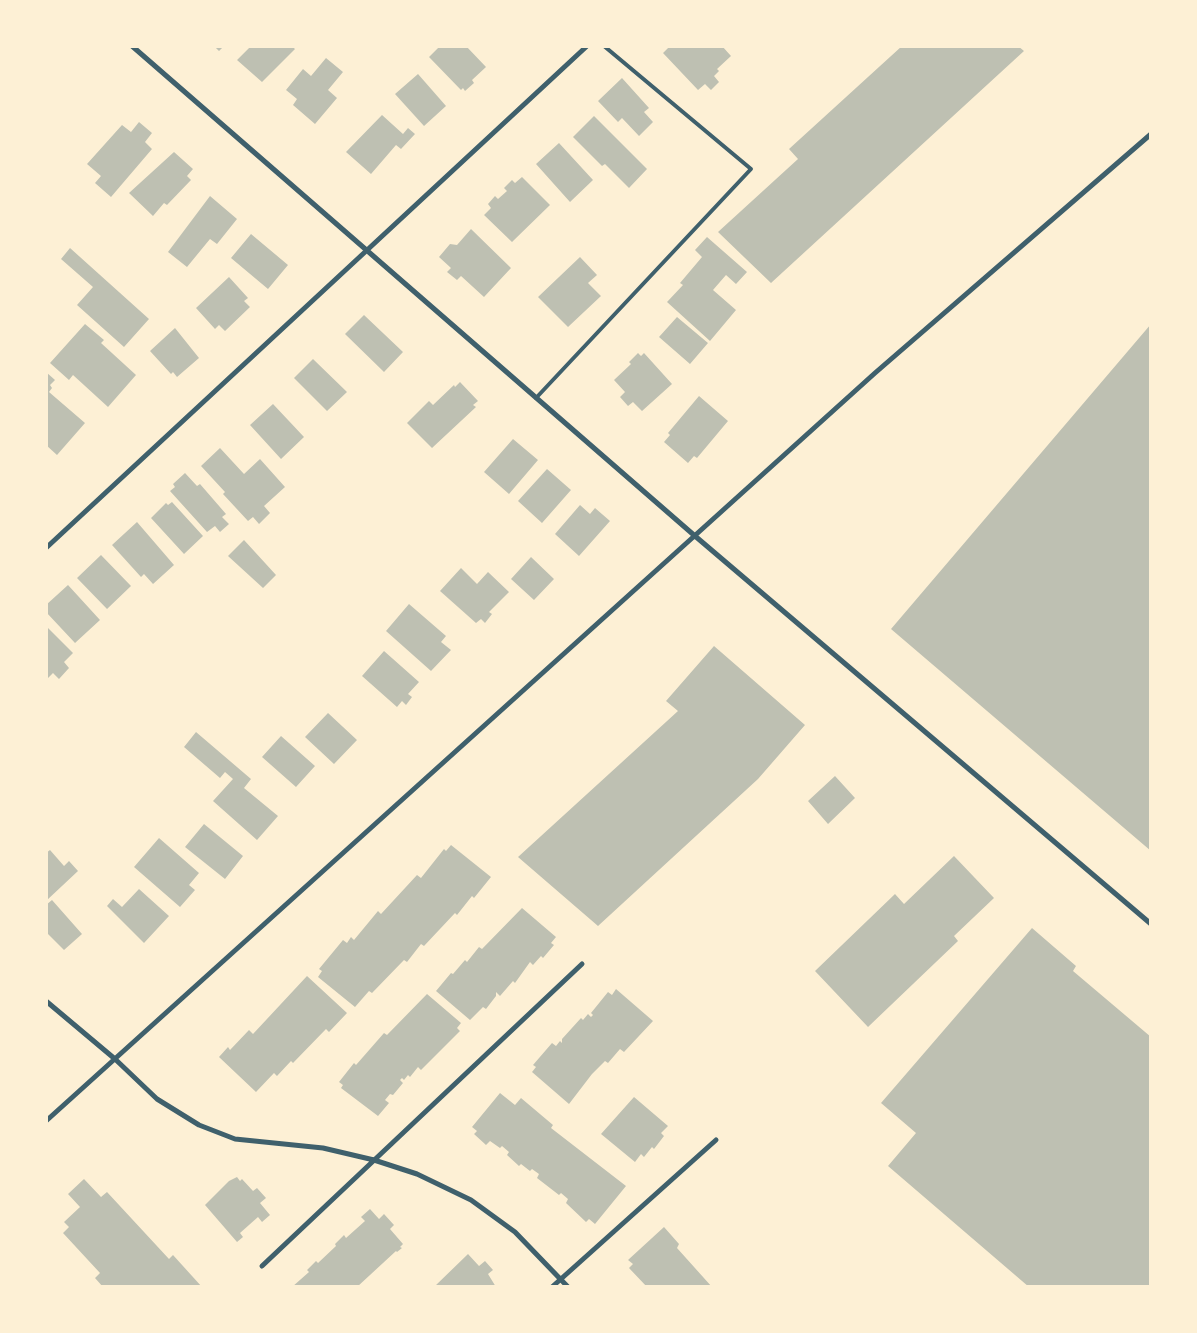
<!DOCTYPE html>
<html>
<head>
<meta charset="utf-8">
<style>
  body { margin:0 }
  #map { position:relative; width:1197px; height:1333px; overflow:hidden; background:#fdf0d5; font-family:Commissioner,sans-serif }
  canvas { display:block }
  .frame { position:absolute; inset:0; border:48px solid #fdf0d5; pointer-events:none }
</style>
</head>
<body>
<div id="map">
<canvas width="1197" height="1333"></canvas>
<div class="frame"></div>
</div>
<script>
const ctx = document.querySelector('canvas').getContext('2d');
ctx.lineJoin = 'round';
function fill(path, color) { ctx.fillStyle = color; ctx.fill(path, 'evenodd'); }
function strokePath(path, color, width, dash) { ctx.strokeStyle = color; ctx.lineWidth = width; ctx.lineCap = dash ? 'butt' : 'round'; ctx.setLineDash(dash || []); ctx.stroke(path); }
fill(new Path2D(`
  M214,46H224L219,51Z
  M251,46H292L295,49L262,82L237,60Z
  M440,46H466L486,67L472,80L474,83L465,91L463,88L461,90L429,57Z
  M670,46H722L731,56L717,69L719,71L714,76L719,82L711,90L705,84L698,90L663,53Z
  M902,46H1018L1024,51L771,283L718,232L798,159L789,149Z
  M326,58L343,72L328,90L337,98L315,124L293,105L297,99L286,90L303,69L311,76Z
  M418,74L446,106L424,126L395,94Z
  M622,78L649,108L644,112L653,122L639,136L622,118L618,122L598,101Z
  M382,115L403,134L408,128L415,134L401,149L396,145L371,174L346,152Z
  M594,116L647,169L629,188L605,164L602,166L573,137Z
  M139,122L152,133L145,142L152,149L111,197L95,183L101,176L87,164L122,125L131,132Z
  M559,143L593,180L570,202L536,164Z
  M174,152L193,169L187,176L191,180L167,205L164,203L153,216L129,193Z
  M522,177L550,205L512,242L484,215L491,208L488,204L495,196L498,199L507,191L504,188L512,180L515,183Z
  M210,196L237,219L217,244L210,239L187,267L168,252Z
  M471,229L511,268L484,297L461,276L457,280L447,272L451,268L439,257L450,244L457,245Z
  M251,234L288,265L268,289L231,258Z
  M707,237L747,272L736,284L726,275L713,290L736,310L710,341L667,302L683,285L680,283L702,257L695,250Z
  M70,248L149,319L124,347L77,305L93,287L61,259Z
  M580,257L597,275L588,283L601,296L568,327L538,297Z
  M229,277L248,298L244,301L250,307L225,331L219,325L215,329L196,308Z
  M364,315L403,352L384,372L345,334Z
  M677,317L708,343L690,364L659,337Z
  M85,324L104,340L101,343L136,375L108,407L73,375L69,380L50,363Z
  M1151,324V851L891,629Z
  M175,328L199,358L177,377L173,372L171,374L150,351Z
  M638,353L641,356L644,353L672,384L642,411L633,402L628,406L620,397L625,392L614,380L631,364L629,362Z
  M313,359L347,392L327,411L294,378Z
  M46,372L55,380L50,385L52,388L49,392L85,423L57,455L46,445Z
  M460,382L478,401L473,405L476,407L432,448L407,423L429,401L433,405L454,385L455,387Z
  M699,396L728,421L697,458L694,456L688,463L664,442L670,435L668,433Z
  M273,404L304,437L281,459L250,425Z
  M513,439L538,460L509,494L484,472Z
  M220,448L244,474L260,459L285,487L264,506L270,513L259,524L253,517L248,521L223,494L225,492L201,466Z
  M547,469L571,490L542,523L518,501Z
  M185,473L197,486L200,484L226,514L222,517L229,524L220,532L215,526L207,532L170,491L175,487L173,484Z
  M172,502L203,536L184,554L151,518L166,503L168,505Z
  M580,505L590,514L595,508L610,521L579,556L555,534Z
  M137,522L174,565L153,584L144,574L141,577L112,545Z
  M244,540L276,575L263,588L228,556Z
  M101,555L131,586L107,609L77,578Z
  M531,557L554,579L534,600L511,579Z
  M461,568L477,584L488,572L509,592L489,612L492,614L485,623L481,619L476,623L440,591Z
  M68,585L100,620L75,643L46,612V605Z
  M409,604L446,636L441,642L451,650L431,671L386,631Z
  M46,626L73,653L64,662L69,668L59,679L53,673L46,680Z
  M714,646L805,725L758,779L598,926L518,857L678,711L666,701Z
  M384,651L419,682L408,694L412,697L406,705L402,701L397,707L362,676Z
  M328,713L357,740L334,764L305,737Z
  M196,732L251,779L244,788L278,816L257,840L213,801L233,779L225,772L220,778L184,747Z
  M281,736L315,766L296,787L262,757Z
  M835,776L855,798L828,824L808,801Z
  M204,824L243,856L225,879L185,847Z
  M159,838L199,873L189,885L195,890L180,907L134,867Z
  M451,845L491,877L474,898L472,896L457,915L455,913L424,946L421,944L407,962L404,960L372,993L369,991L355,1007L318,977L322,971L319,969L343,940L347,943L351,937L354,940L378,911L381,914L417,875L421,878L444,849L446,851Z
  M50,850L64,866L69,861L78,871L46,901V853Z
  M954,856L994,898L954,936L958,941L868,1027L815,971L895,894L904,904Z
  M139,889L169,916L144,943L107,906L113,899L122,907Z
  M52,900L82,934L64,950L46,932V905Z
  M522,908L556,937L551,943L554,945L543,958L541,956L533,965L530,962L515,983L513,981L500,996L496,992V996L486,1009L483,1007L470,1020L436,991L451,973L453,974L465,960L467,962L479,947L482,949Z
  M1032,928L1076,966L1073,971L1151,1037V1287H1029L888,1166L916,1133L881,1103Z
  M307,976L347,1013L329,1032L326,1029L293,1063L291,1061L277,1076L274,1073L256,1092L219,1057L228,1047L230,1050L249,1030L253,1034Z
  M616,989L653,1021L624,1052L620,1049L608,1063L605,1061L592,1074L569,1104L532,1072L536,1067L533,1065L552,1043L556,1046L560,1041L562,1043V1039L581,1018L583,1020L588,1014L591,1017L593,1015L591,1013L608,992L612,995Z
  M427,994L461,1023L457,1028L460,1031L421,1070L418,1067L410,1077L408,1075L404,1080L402,1078L400,1080L403,1083L393,1095L390,1094L385,1100L389,1103L378,1116L341,1088L343,1085L339,1082L354,1063L356,1065L384,1033L387,1035Z
  M500,1093L515,1105L521,1098L553,1125L551,1128L626,1186L595,1224L589,1219L586,1222L566,1203L568,1199L561,1193L559,1195L537,1178L539,1174L532,1169L530,1171L521,1164L519,1166L507,1155L509,1152L502,1146L500,1148L490,1141L486,1145L474,1134L477,1131L472,1127Z
  M634,1097L668,1126L661,1133L664,1136L654,1149L652,1147L644,1157L641,1154L635,1162L601,1134Z
  M237,1177L240,1181L242,1179L253,1191L257,1188L266,1198L260,1203L270,1215L262,1222L258,1217L240,1233L243,1237L237,1242L205,1205L229,1181Z
  M84,1179L101,1197L107,1192L169,1259L173,1255L202,1287H103L95,1278L100,1273L63,1233L69,1227L64,1222L80,1207L68,1194Z
  M370,1209L379,1219L384,1214L394,1225L390,1229L403,1244L400,1247L402,1248L397,1252L396,1251L357,1287H292L309,1272L307,1270L316,1261L318,1263L336,1246L335,1244L344,1235L346,1238L365,1221L361,1217Z
  M664,1227L679,1244L677,1248L712,1287H647L629,1268L633,1264L628,1260Z
  M468,1254L479,1266L485,1261L493,1270L488,1274L496,1287H434Z`), '#bec0b2');
strokePath(new Path2D(`
  M536,398L751,169L604,46`), '#3f606c', 4);
strokePath(new Path2D(`
  M132,46L695,536L1151,924
  M46,548L587,46
  M46,1001L115,1059L157,1099L199,1125L235,1139L323,1148L374,1160L417,1174L471,1200L515,1232L568,1287
  M46,1121L875,373L1151,134
  M262,1266L582,964
  M552,1287L716,1140`), '#3f606c', 5);
</script>
</body>
</html>
